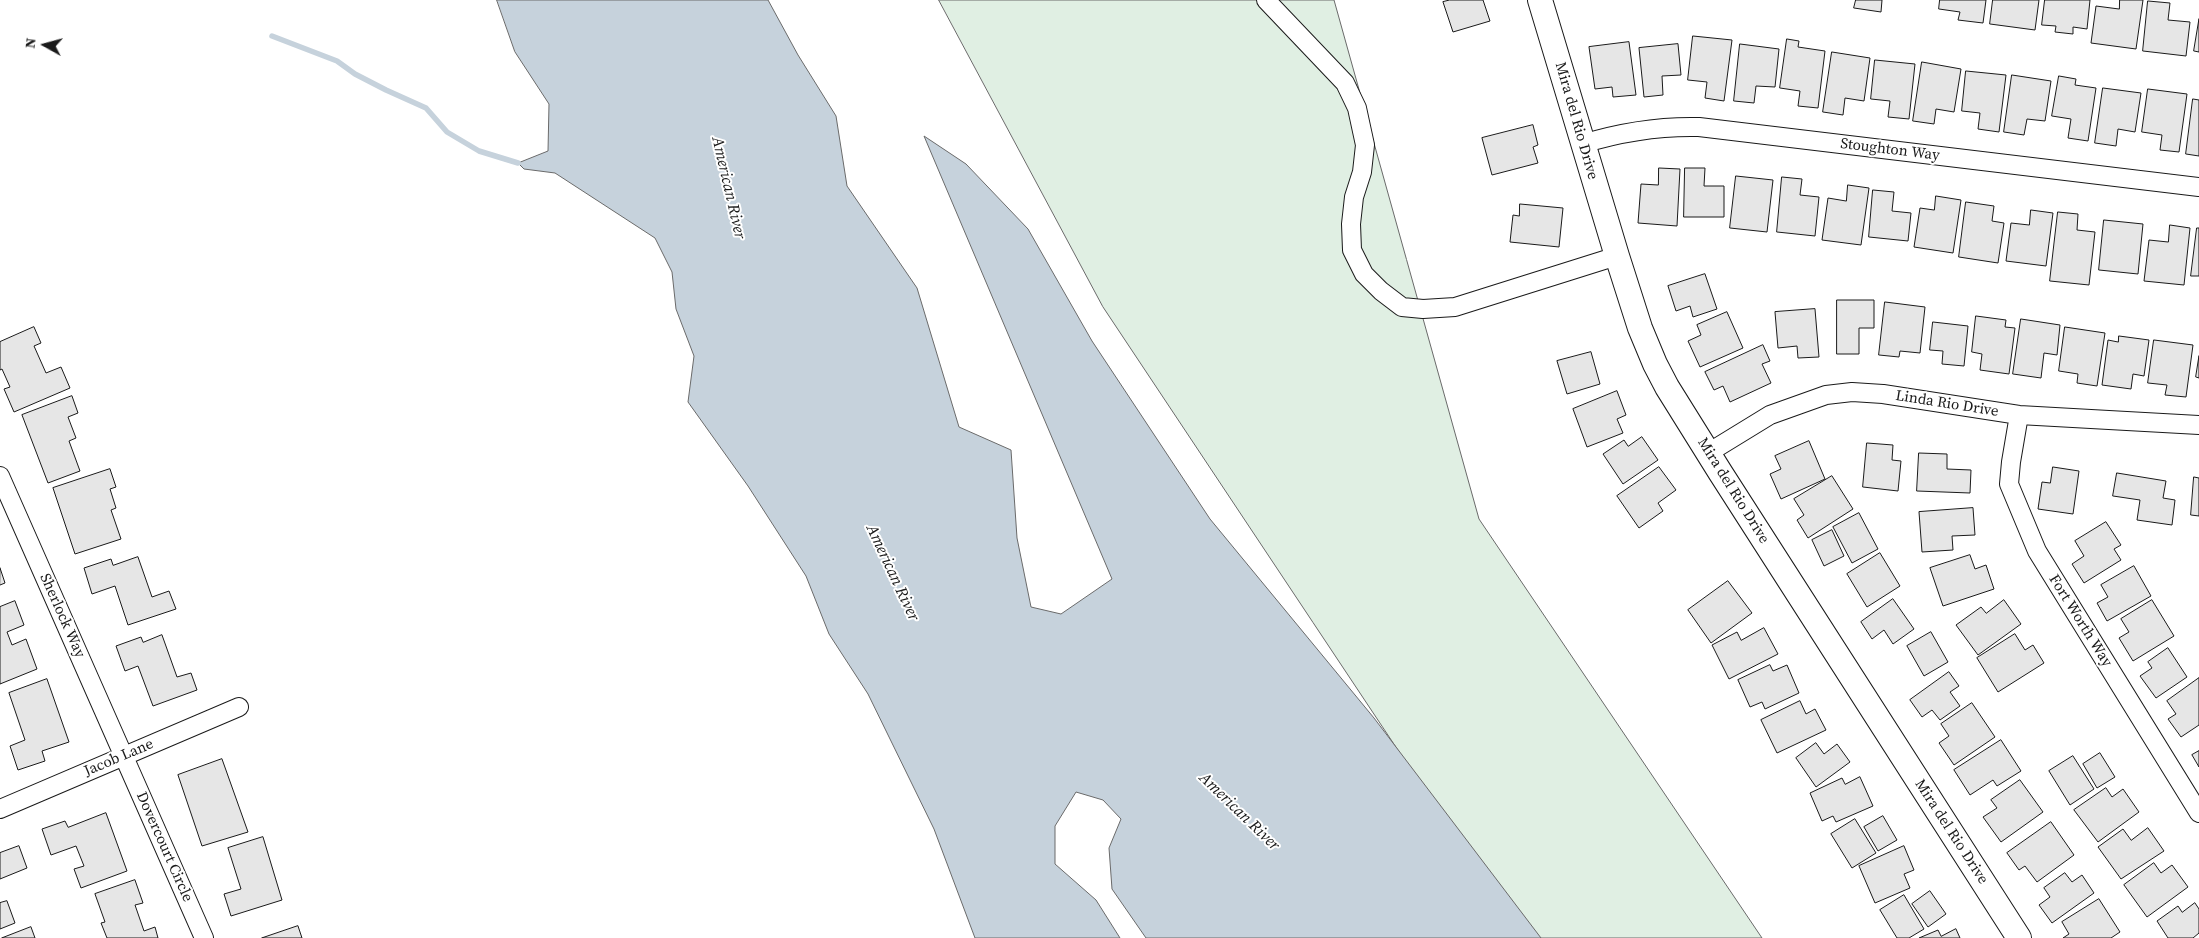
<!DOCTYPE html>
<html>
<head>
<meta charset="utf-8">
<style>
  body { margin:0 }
  #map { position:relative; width:2199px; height:938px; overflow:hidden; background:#fff; font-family:"Source Serif 4",serif }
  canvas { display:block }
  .north { position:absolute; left:20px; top:20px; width:50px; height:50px; -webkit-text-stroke:4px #fff; paint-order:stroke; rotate:277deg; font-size:14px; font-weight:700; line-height:20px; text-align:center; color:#1a1a1a }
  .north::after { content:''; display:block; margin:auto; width:18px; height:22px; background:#1a1a1a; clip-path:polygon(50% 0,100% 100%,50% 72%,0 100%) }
</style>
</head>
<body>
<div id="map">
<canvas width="2199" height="938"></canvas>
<div class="north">N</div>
</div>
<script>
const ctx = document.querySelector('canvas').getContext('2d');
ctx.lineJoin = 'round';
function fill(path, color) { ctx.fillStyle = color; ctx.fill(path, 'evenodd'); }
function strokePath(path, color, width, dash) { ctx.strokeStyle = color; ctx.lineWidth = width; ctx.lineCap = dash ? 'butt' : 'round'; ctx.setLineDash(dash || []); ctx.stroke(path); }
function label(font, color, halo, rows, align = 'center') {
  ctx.font = font + ' "Source Serif 4",serif'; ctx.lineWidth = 4; ctx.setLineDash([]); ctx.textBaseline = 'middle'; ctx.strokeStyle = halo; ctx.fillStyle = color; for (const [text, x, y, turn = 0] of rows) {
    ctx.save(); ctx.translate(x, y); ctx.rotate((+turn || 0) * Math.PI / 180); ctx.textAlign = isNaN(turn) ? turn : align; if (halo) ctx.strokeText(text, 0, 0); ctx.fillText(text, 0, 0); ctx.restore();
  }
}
const green = new Path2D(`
  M939,0H1334L1479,519L1762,938H1523L1103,307Z`);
fill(green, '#e0efe3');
strokePath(green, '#6a6a6a', 1);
const water = new Path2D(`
  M497,0H768L798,55L836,116L847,186L917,288L959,427L1011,450L1017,538L1031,607L1061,614L1112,579L924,136L966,164L1028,229L1092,341L1210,519L1374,718L1541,938H1146L1112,889L1109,848L1121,819L1103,800L1076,792L1055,826V864L1096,900L1120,938H975L934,829L868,694L829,634L806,576L748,486L688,402L694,356L676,309L672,272L655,238L555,173L524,169L518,163L548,151L549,104L515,52Z`);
fill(water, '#c6d2dc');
strokePath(water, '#6a6a6a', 1);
strokePath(new Path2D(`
  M272,36L337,61L355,74L386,90L426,108L447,132L479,151L518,163`), '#c6d2dc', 5.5);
const building = new Path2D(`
  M1450,0H1483L1490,21L1453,32L1443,2Z
  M1856,0H1882L1881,12L1854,8Z
  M1940,0H1986L1983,23L1958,20L1960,12L1939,9Z
  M1993,0H2039L2035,30L1990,24Z
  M2045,0H2090L2087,29L2073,27V34L2055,32L2056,26L2042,25Z
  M2120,0H2143L2136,49L2091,43L2096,6L2119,9Z
  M2148,1L2170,3L2168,20L2190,22L2186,56L2143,51Z
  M2199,19V52L2194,51Z
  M1693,36L1732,40L1724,101L1705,98L1707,82L1688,80Z
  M1787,39L1799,41L1798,47L1825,51L1818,108L1798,106L1800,91L1780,88Z
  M1629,42L1636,95L1613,97L1612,87L1595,89L1589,47Z
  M1678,44L1681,75L1662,76L1663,95L1644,97L1639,48Z
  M1740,44L1779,49L1775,87L1756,86L1754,103L1734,101Z
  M1832,52L1870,58L1864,101L1845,98L1843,115L1823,112Z
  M1875,60L1915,64L1909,119L1888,117L1890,101L1871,99Z
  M1922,62L1961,69L1954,112L1936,109L1934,124L1913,121Z
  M1966,71L2006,75L1999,132L1978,129L1980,113L1962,111Z
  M2012,75L2051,81L2045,121L2027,119L2024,135L2004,132Z
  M2059,76L2076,79L2075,85L2096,88L2088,141L2068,138L2071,119L2052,116Z
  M2103,88L2141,93L2135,132L2118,129L2116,146L2095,143Z
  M2148,89L2187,94L2179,152L2160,150L2162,135L2142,132Z
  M2193,99L2199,100V156L2186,154Z
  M1533,125L1538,145L1533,147L1538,163L1492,175L1482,138Z
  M1659,168L1680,169L1677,226L1638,223L1641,184L1658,185Z
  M1685,168H1705L1704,186H1724V217H1684Z
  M1736,176L1773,180L1767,232L1730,228Z
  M1782,177L1802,179L1800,195L1819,197L1815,236L1777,232Z
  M1848,185L1869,188L1861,245L1822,240L1828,198L1846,201Z
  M1873,190L1894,192L1892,211L1911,213L1908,241L1869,237Z
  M1936,196L1961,200L1953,253L1914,247L1920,208L1934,210Z
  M1966,202L1994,206L1992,221L2004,223L1998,263L1959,257Z
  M1520,204L1563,208L1559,247L1510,242L1513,215L1519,216Z
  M2031,210L2053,213L2046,266L2006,261L2011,223L2029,225Z
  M2058,212L2078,214L2077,230L2095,232L2089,285L2050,281Z
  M2104,220L2143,224L2138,274L2099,270Z
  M2170,225L2190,228L2184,285L2144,281L2149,240L2168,242Z
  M2197,228H2199V276H2191Z
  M1705,274L1717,309L1693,317L1690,306L1676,311L1668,286Z
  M1837,300H1874V328H1859V354H1837Z
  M1885,302L1925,307L1920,353L1900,351L1899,357L1879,355Z
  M1815,309L1819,357L1798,358L1797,346L1778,348L1775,312Z
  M1727,312L1743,348L1700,367L1688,341L1701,335L1697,325Z
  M1976,316L2006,320L2005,327L2015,328L2009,374L1980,370L1982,354L1972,352Z
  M2021,319L2060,325L2057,355L2044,353L2041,378L2013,374Z
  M1933,322L1968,326L1964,366L1942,364L1943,351L1930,350Z
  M34,327L41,343L34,346L46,373L61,367L70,388L14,412L4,389L10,387L2,369L0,370V342Z
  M2065,327L2105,333L2097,386L2077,383L2078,374L2059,371Z
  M2119,336L2149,340L2144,376L2133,374L2131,389L2102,385L2108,340L2118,342Z
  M2154,340L2193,345L2186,397L2165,395L2167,385L2148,383Z
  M1763,345L1770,361L1762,364L1771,383L1730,402L1723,386L1714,390L1705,372Z
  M1591,352L1600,384L1567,394L1557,361Z
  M2199,356V378L2196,377Z
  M1617,391L1626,415L1617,419L1623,433L1587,447L1573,409Z
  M72,396L78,413L68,417L76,438L69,441L80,471L48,483L22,415Z
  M1642,437L1658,460L1623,484L1603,454L1624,440L1628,446Z
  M1809,441L1825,479L1781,499L1770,474L1781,469L1775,456Z
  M1867,443L1893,445L1892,460L1901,461L1898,491L1863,487Z
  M1919,453L1947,454V469L1971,470L1970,493L1917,491Z
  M1659,467L1676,490L1658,503L1663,511L1639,528L1617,496Z
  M2053,467L2079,471L2073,514L2038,509L2042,482L2050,483Z
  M110,469L116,487L110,489L116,508L111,510L121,539L75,554L53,488Z
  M2117,473L2166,481L2163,498L2175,500L2172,525L2137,520L2140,500L2113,496Z
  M1832,476L1853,509L1808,538L1797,520L1804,515L1794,499Z
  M2194,477L2199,478V516L2191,515Z
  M1973,508L1975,535L1952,536L1953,550L1922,552L1919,512Z
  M1859,513L1878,549L1852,563L1833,527Z
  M2106,522L2121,545L2114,549L2121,560L2084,583L2072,564L2084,556L2075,541Z
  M1832,530L1844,556L1824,566L1812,540Z
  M1880,553L1900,586L1867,607L1847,574Z
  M1970,555L1975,569L1986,565L1994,589L1943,606L1930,568Z
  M138,557L152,597L169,591L176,609L128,625L115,586L92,594L84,568L111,559L113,565Z
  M2134,566L2151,596L2107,621L2097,603L2108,597L2101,585Z
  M0,568L5,583L0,585Z
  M1728,581L1752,613L1711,643L1688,610Z
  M1893,599L1914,629L1893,644L1884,630L1872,639L1861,622Z
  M2004,600L2021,624L1978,655L1956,625L1981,607L1986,613Z
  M2152,600L2174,636L2133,661L2119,638L2129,632L2121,619Z
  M15,601L24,625L7,632L12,645L26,639L37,669L0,684V607Z
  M1764,628L1778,654L1729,679L1712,645L1737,632L1741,640Z
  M1931,632L1948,662L1924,676L1907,646Z
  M2015,634L2025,650L2033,645L2044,663L1998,692L1977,658Z
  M162,635L177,677L191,673L197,690L153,706L138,666L125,671L116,646L141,637L143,642Z
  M2168,648L2187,677L2156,698L2140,676L2152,668L2148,662Z
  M1770,665L1773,671L1787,665L1799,693L1765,709L1762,702L1750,707L1738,680Z
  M1949,672L1959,686L1950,692L1960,706L1940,720L1932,710L1922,717L1910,700Z
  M2199,678V725L2181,737L2168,719L2176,714L2167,701Z
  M47,679L69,742L42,751L45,761L18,770L10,746L25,740L9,693Z
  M1800,701L1806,714L1815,709L1826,730L1777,753L1761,720Z
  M1972,703L1995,737L1954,765L1939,743L1949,736L1941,724Z
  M2001,740L2021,771L1997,786L1993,780L1970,795L1954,770Z
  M1816,743L1824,754L1837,744L1850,762L1816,787L1796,758Z
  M2199,751V767L2192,755Z
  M2100,753L2115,777L2097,788L2083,764Z
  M2073,756L2094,789L2070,805L2049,771Z
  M222,759L248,832L202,846L178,775Z
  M1860,777L1873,806L1836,822L1833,816L1822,821L1810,793L1842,778L1845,784Z
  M2020,780L2043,812L2001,842L1983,817L1997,808L1991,800Z
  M2106,788L2112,797L2123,789L2139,812L2098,842L2074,810Z
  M106,813L127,871L81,888L74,869L84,866L76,846L51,855L42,829L65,821L68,827Z
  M1883,816L1897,840L1878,851L1864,827Z
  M1855,819L1876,853L1852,868L1831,834Z
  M2051,822L2074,855L2037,882L2025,866L2019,870L2007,853Z
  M2148,828L2164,851L2121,879L2098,847L2123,829L2131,840Z
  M263,837L282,900L231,916L224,894L241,889L228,848Z
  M19,846L27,868L0,879V853Z
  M1904,846L1914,870L1904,874L1910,888L1875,903L1859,866Z
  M2154,863L2161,873L2172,865L2188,887L2147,917L2124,885Z
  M2065,873L2072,882L2082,875L2094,893L2052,923L2039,905L2050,897L2044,888Z
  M135,880L143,903L135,905L144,931L155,927L158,938H107L101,923L105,922L95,894Z
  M1930,891L1946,914L1928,927L1912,904Z
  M1904,895L1924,929L1909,938H1897L1880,910Z
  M2099,899L2120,932L2111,938H2063L2069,934L2062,922Z
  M7,901L15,923L0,929V903Z
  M2195,903L2199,909V933L2193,938H2168L2157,921L2178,906L2182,912Z
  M298,926L302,938H262Z
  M31,927L35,938H2Z
  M1956,929L1960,938H1919L1938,930L1941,936Z`);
fill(building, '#e6e6e6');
strokePath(building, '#1a1a1a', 1);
const street = new Path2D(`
  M1266,0L1345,83L1357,108L1365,145L1362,172L1354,197L1351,224L1352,250L1364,274L1381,291L1402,307L1423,309L1455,307L1617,256
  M1582,144C1621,132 1658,126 1699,127L2199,187
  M2019,415L2011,462L2009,484L2037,551L2199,813
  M1708,453L1770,415L1826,395L1852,392L1883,394L2019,415L2199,425
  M0,476L204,938
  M0,809L239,707`);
const secondary = new Path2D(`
  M1540,0L1617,256L1640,328L1655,364L1667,387L1720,472L2019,938`);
strokePath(street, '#1a1a1a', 20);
strokePath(secondary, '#1a1a1a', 26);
strokePath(street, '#fff', 18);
strokePath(secondary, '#fff', 24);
label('15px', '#1a1a1a', '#fff', [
  ["Mira del Rio Drive",1576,121,74],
  ["Stoughton Way",1890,150,7],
  ["Linda Rio Drive",1947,404,9],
  ["Mira del Rio Drive",1733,491,58],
  ["Sherlock Way",62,616,66],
  ["Fort Worth Way",2080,621,58],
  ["Jacob Lane",119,758,-23],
  ["Mira del Rio Drive",1951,832,57],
  ["Dovercourt Circle",164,847,66]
]);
label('italic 16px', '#1a1a1a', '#fff', [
  ["American River",728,188,77],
  ["American River",892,573,65],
  ["American River",1239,812,44]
]);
</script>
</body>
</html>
